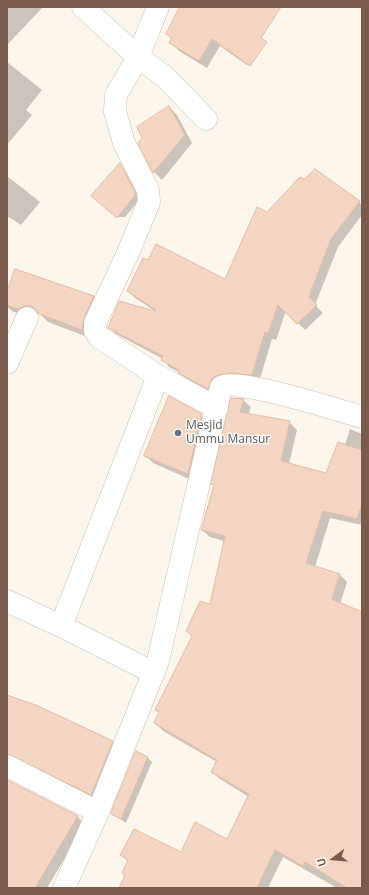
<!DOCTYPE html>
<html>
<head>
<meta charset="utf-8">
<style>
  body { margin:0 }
  #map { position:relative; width:369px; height:895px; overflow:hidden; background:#fdf6ec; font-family:"Open Sans",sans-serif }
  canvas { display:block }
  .frame { position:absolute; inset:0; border:8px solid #7a5c4d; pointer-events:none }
  .north { position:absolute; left:313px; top:839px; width:40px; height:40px; -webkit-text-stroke:3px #fffaf3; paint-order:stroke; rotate:254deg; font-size:11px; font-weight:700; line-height:16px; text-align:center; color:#7a5c4d }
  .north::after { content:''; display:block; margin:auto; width:14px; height:18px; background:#7a5c4d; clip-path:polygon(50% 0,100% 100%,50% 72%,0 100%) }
</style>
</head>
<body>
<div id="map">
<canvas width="369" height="895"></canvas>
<div class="frame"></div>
<div class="north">U</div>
</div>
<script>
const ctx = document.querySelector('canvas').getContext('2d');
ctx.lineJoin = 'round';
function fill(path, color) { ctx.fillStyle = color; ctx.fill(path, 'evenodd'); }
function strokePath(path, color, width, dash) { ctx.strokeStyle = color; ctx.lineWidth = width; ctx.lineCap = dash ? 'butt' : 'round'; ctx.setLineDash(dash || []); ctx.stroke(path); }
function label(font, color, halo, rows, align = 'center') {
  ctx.font = font + ' "Open Sans",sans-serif'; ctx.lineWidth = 3; ctx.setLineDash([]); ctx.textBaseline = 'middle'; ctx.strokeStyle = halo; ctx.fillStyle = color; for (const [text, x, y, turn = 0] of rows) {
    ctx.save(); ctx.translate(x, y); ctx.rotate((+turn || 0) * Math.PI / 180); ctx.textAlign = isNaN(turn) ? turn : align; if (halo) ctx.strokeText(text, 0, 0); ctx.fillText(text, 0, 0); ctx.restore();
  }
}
fill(new Path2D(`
  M7,7H43L7,45Z
  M181,7H276L277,8L247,65L220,46L207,68L179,51L171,43L172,39L167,34Z
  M7,62L42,90L26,110L32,115L7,145Z
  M169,107L177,115L192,143L162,180L154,172L139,143Z
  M120,165L124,169L140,199L125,217H116Z
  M315,170L359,202L362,205V215L338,247L315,305L323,313L305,330L286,311L276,340L272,339L259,382L215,395L187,380L179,372L169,367L163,359L116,334L109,327L158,313L135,298L128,291L225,280L267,213Z
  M7,176L40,202L21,225L7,216Z
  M7,295L94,296L101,304L90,338L48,322L40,314L34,313L27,317L12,311L7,307Z
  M243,400L251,407L248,415L289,422L297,430L289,464L327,474L345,445L350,429L362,434V525L330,518L315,567L340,575L347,582L340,604L362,613V888H337L283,857L268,888H125L129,862L121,855L181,853L227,840L249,797L220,779L212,772L217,762L163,731L155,723L160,714L156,709L193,637L187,631L211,606L224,541L210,537L202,530L215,486L213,484Z
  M201,415L209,423L196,482L153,463L145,455Z
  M7,696L112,742L120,749L99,802L7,764Z
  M136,753L148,758L152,762L126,823L112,814Z
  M7,781L77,816L85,824L47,888H7Z`), '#0003');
const building = new Path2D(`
  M180,7H281L261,38L267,42L250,66L212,39L199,61L169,43L172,38L166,34Z
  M169,106L185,135L153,173L138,143L142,138L137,127Z
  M120,163L136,194L117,218L91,196Z
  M315,169L360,201L331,239L309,297L317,305L297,324L278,305L268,334L265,332L252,375L231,373L219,375L212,378L208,389L178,373L179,370L161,360L163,356L108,328L119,301L155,311L156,310L127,291L143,258L148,260L156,244L225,279L257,207L267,212L300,177L304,179Z
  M15,269L94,296L84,318L82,330L39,314L32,306H25L18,309L7,305V292Z
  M169,396L202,414L188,474L144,456Z
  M231,398L244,399L240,412L290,421L281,461L326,473L338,442L362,450V504L357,519L323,511L306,563L340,574L332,599L362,612V888H347L305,862L303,866L275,850L257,888H119L125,875L122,873L128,860L120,855L134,829L181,852L195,822L227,839L249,794L211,772L217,760L154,723L159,712L155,710L192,636L186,631L200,601L210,604L225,536L201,530L214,485L211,484Z
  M7,695L36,705L113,741L91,795L7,754Z
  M136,751L148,757L121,819L111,814Z
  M7,780L78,816L35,888H7Z`);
fill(building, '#f3d5c3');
strokePath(building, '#e6bba3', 1);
const minor = new Path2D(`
  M83,7L138,57L164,76L206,119
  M158,7L138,57L116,95L115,112L124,143L148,190L149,202L128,253L95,323V331L99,337L158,376L217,408
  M7,363L27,318
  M7,601L61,626L154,673
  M61,626L158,376
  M7,766L98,812
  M64,888L98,812L158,661L221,387C235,377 341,411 362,417`);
strokePath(minor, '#d1beb0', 23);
strokePath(minor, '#fff', 22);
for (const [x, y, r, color] of [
  [178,433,4,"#6b7280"]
]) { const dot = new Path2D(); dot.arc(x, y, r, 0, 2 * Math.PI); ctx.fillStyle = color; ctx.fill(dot); strokePath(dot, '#fffaf3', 1.5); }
label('12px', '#5b616d', '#fffaf3', [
  ["Mesjid",186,426],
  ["Ummu Mansur",186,440]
], 'left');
</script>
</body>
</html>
